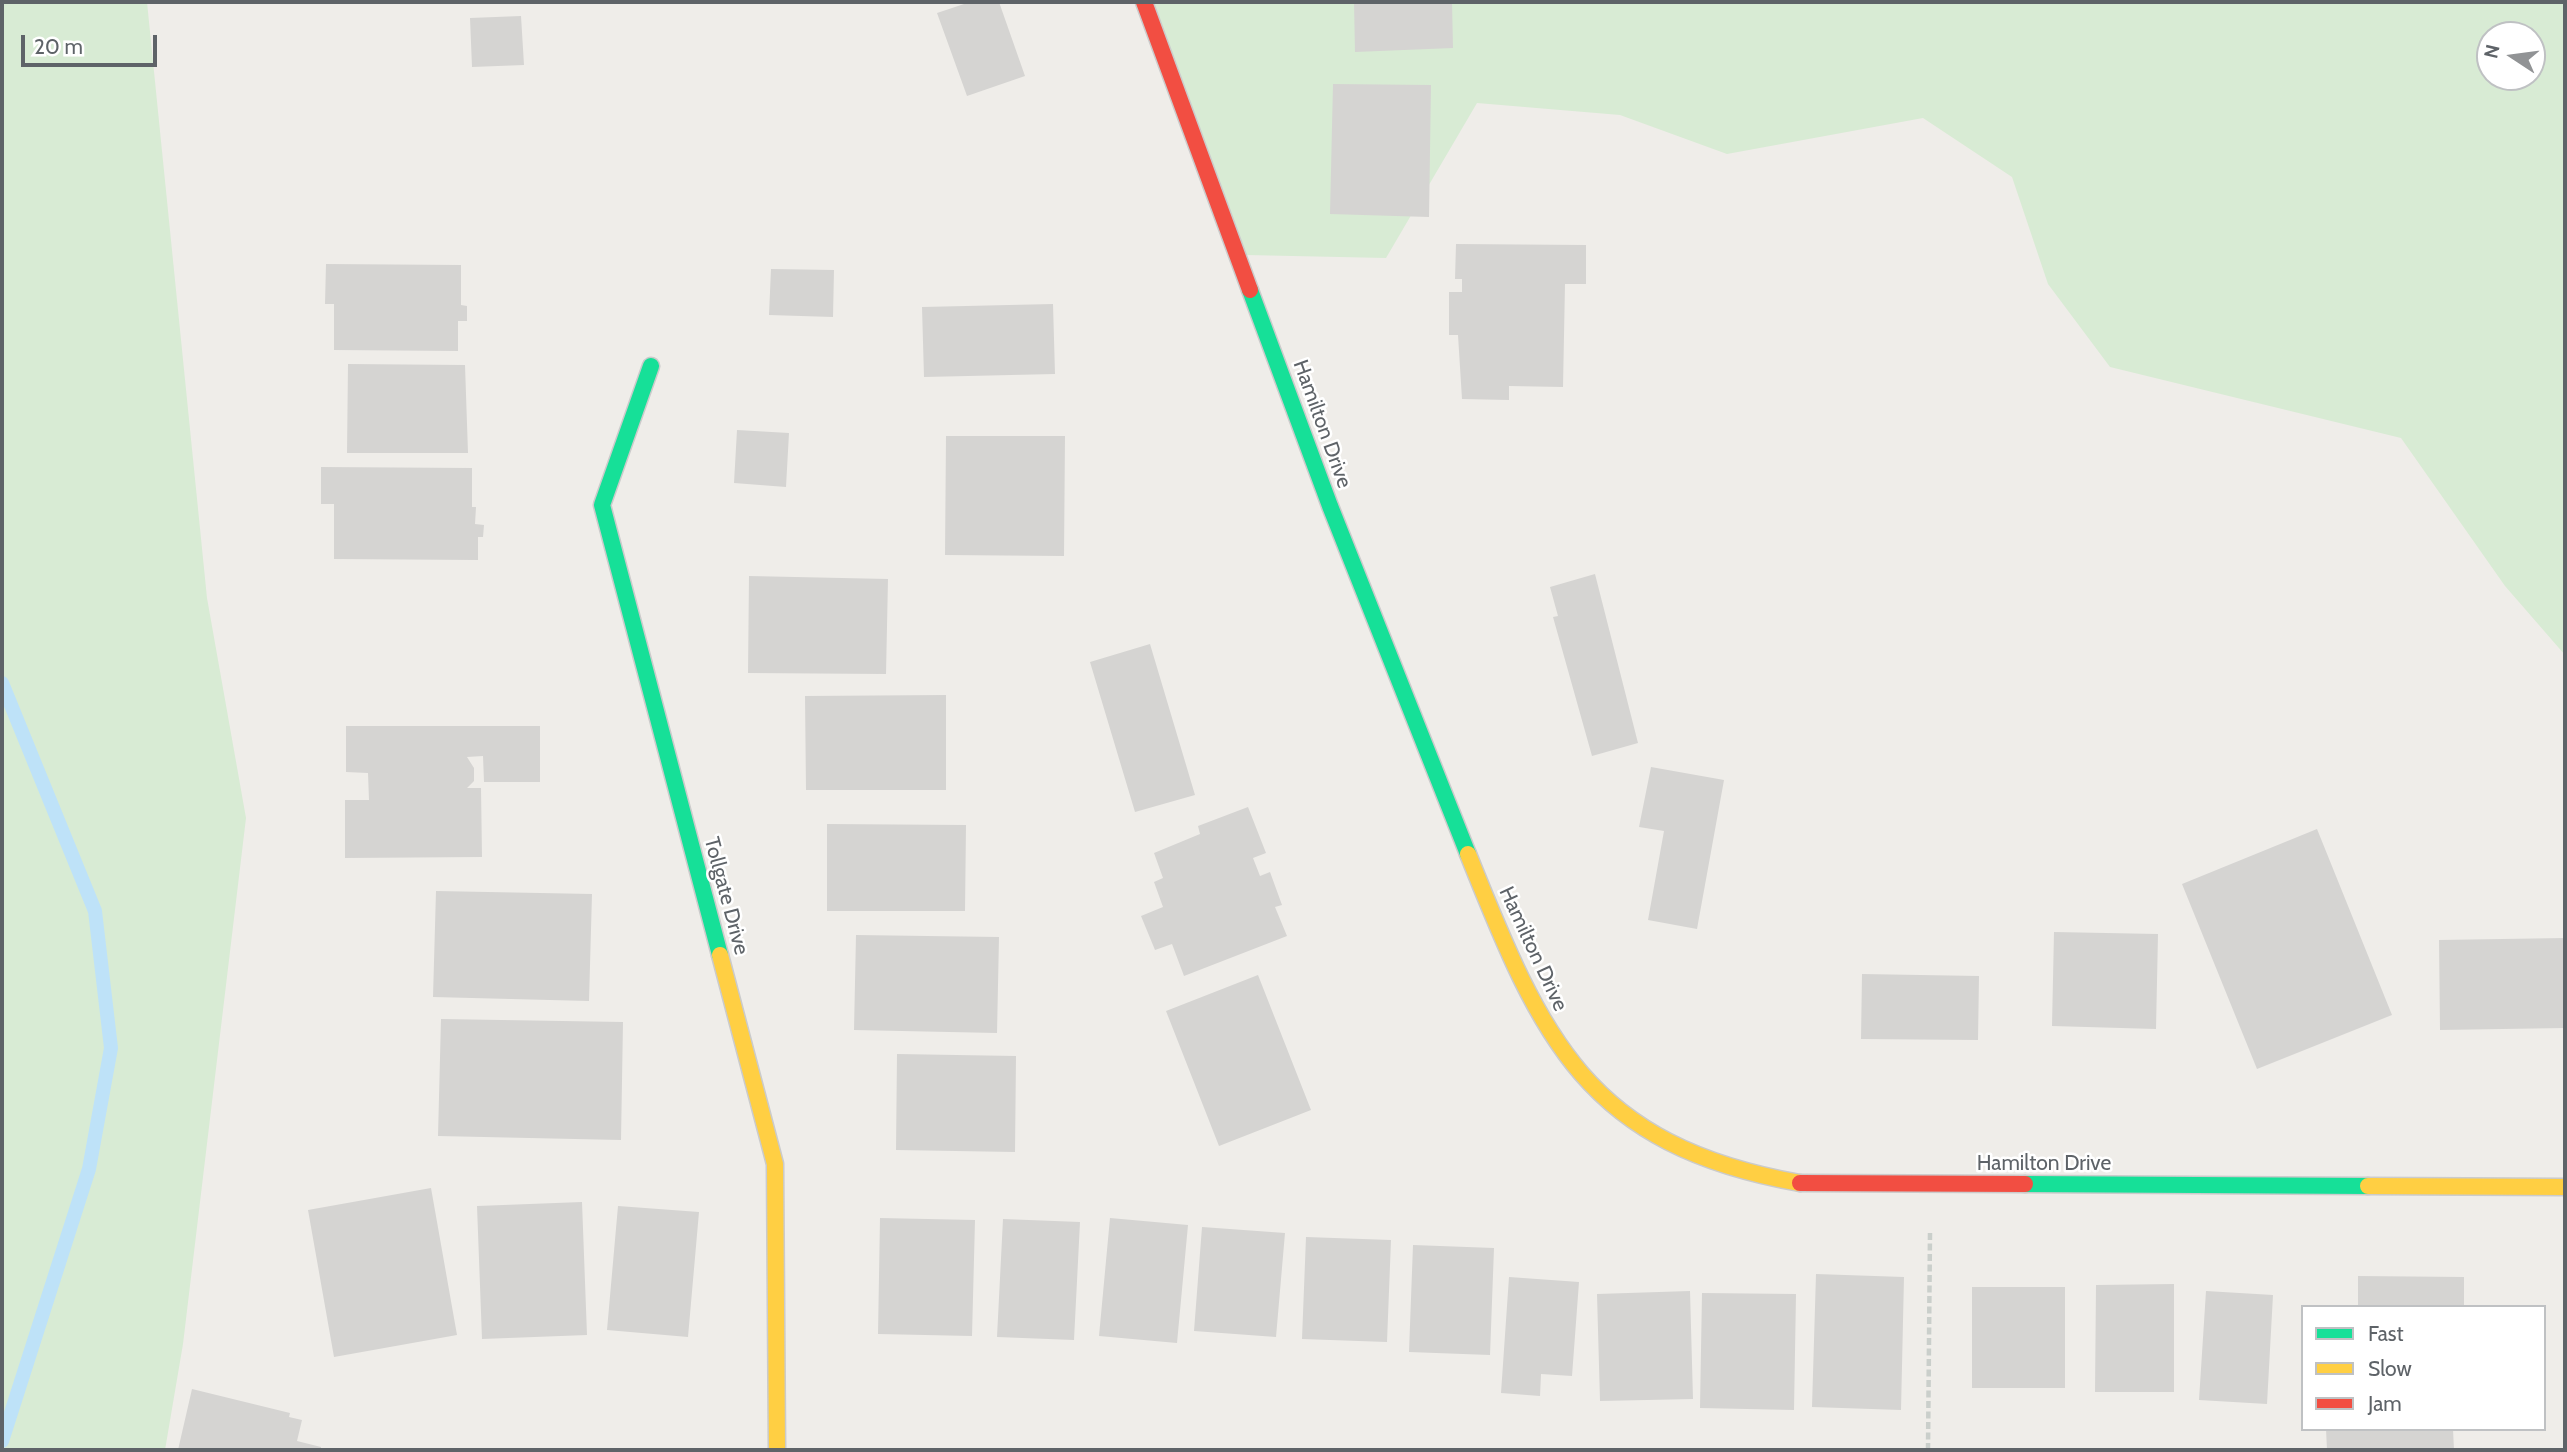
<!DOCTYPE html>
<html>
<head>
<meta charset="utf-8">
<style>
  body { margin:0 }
  #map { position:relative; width:2567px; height:1452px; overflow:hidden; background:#efede9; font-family:Cabin,sans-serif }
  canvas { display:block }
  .frame { position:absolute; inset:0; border:4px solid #5e6368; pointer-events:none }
  .legend { position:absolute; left:2301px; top:1305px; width:245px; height:126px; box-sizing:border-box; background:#fff; border:2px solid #bfc1c3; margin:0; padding:9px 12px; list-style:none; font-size:21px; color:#5e6368 }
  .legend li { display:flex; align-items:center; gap:14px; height:35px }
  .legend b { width:35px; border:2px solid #bfc1c3 }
  .north { position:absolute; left:2476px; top:21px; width:70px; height:70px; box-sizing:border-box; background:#fff; border:2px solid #bfc1c3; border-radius:50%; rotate:283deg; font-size:19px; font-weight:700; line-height:28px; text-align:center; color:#5e6368 }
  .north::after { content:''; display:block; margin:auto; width:24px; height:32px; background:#919395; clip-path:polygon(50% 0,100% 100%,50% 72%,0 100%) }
  .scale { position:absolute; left:21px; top:35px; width:136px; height:32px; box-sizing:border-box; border:4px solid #5e6368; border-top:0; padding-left:9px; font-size:21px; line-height:24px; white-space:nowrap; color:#5e6368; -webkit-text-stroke:5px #fff; paint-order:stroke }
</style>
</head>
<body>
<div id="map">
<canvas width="2567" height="1452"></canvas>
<div class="frame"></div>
<ul class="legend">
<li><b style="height:9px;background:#16e098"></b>Fast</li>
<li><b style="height:9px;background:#ffcf43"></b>Slow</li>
<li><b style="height:9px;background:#f24e42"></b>Jam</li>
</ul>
<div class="north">N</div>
<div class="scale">20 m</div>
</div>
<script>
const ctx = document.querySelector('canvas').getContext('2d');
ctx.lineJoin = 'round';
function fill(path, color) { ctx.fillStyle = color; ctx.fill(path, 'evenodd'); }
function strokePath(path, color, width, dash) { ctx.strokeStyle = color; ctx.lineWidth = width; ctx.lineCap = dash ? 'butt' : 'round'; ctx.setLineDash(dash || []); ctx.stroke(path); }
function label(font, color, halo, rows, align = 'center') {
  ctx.font = font + ' Cabin,sans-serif'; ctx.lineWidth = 5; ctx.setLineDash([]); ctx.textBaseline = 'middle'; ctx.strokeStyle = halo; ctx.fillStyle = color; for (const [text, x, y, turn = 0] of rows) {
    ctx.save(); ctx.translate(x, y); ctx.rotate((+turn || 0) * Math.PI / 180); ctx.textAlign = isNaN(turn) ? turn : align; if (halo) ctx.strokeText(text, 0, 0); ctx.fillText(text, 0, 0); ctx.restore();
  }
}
fill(new Path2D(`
  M2,2H147L207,598L246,818L183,1344L165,1450H2Z
  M1141,2H2565V655L2505,586L2401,438L2110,367L2048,284L2012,177L1923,118L1727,154L1620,115L1477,103L1386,258L1246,255ZM2490,35H2532V77H2490Z`), '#d8ebd4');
strokePath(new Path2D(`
  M2,683L95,911L111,1048L89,1169L2,1441`), '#bee2f8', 14);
fill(new Path2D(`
  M970,2H999L1025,76L967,96L937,13Z
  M1354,2H1452L1453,48L1355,52Z
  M521,16L524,65L472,67L470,18Z
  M1333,84L1431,85L1429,217L1330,214Z
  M1456,244L1586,245V284H1565L1563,387L1509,386V400L1462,399L1458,335H1449V292H1462V279H1455Z
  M326,264L461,265V305L467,306V321H458V351L334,350V304H325Z
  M771,269L834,270L833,317L769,315Z
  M1053,304L1055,374L924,377L922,307Z
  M348,364L465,365L468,453H347Z
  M737,430L789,433L786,487L734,483Z
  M946,436H1065L1064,556L945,555Z
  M321,467L472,468V507H476L475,524L484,525L483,537H478V560L334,559V504H321Z
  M1595,574L1638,743L1592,756L1553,617L1558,616L1550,587Z
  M749,576L888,579L886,674L748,673Z
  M1150,644L1195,795L1135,812L1090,662Z
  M946,695V790H806L805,696Z
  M346,726H540V782H484L483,756L467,757L474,768V781L467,788H481L482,857L345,858V800H369L368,773L346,772Z
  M1651,767L1724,780L1697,929L1648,920L1664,831L1639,827Z
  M1248,807L1266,853L1253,858L1260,876L1270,872L1282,905L1275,907L1287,936L1184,976L1172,944L1155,950L1141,916L1163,907L1154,882L1163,878L1154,853L1200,834L1198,826Z
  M827,824L966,825L965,911H827Z
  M2317,829L2392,1015L2257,1069L2182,884Z
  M436,891L592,894L589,1001L433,997Z
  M2054,932L2158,934L2156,1029L2052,1026Z
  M856,935L999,937L997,1033L854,1030Z
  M2565,938V1028L2440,1030L2439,940Z
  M1862,974L1979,976L1978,1040L1861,1039Z
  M1258,975L1311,1110L1219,1146L1166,1011Z
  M441,1019L623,1022L621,1140L438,1136Z
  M897,1054L1016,1056L1015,1152L896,1150Z
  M431,1188L457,1335L334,1357L308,1210Z
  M582,1202L587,1335L482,1339L477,1206Z
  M618,1206L699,1212L688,1337L607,1330Z
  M880,1218L975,1220L972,1336L878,1334Z
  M1110,1218L1188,1225L1177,1343L1099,1336Z
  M1003,1219L1080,1222L1074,1340L997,1337Z
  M1202,1227L1285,1233L1276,1337L1194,1331Z
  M1306,1237L1391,1240L1387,1342L1302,1339Z
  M1413,1245L1494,1248L1490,1355L1409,1352Z
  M1816,1274L1904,1277L1901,1410L1812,1407Z
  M2358,1276L2464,1277V1307H2358Z
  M1509,1277L1579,1282L1572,1376L1541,1374L1540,1396L1501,1393Z
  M2174,1284V1392H2095L2096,1285Z
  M1972,1287H2065V1388H1972Z
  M1690,1291L1693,1399L1600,1401L1597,1294Z
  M2206,1291L2273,1295L2267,1404L2199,1400Z
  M1702,1293L1796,1294L1794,1410L1700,1408Z
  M192,1389L290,1413L289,1417L302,1420L297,1441L321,1447V1450H178Z
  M2326,1429H2453L2454,1450H2327Z`), '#d5d4d2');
const fast = new Path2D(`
  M1250,290L1330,506L1468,854
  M651,366L602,505L720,955
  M2025,1184L2368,1186`);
const slow = new Path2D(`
  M1468,854C1542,1039 1586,1145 1800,1183
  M720,955L775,1164L777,1450
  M2368,1186L2565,1187`);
const jam = new Path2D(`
  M1144,2L1250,290
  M1800,1183L2025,1184`);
strokePath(fast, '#cbcbcb', 19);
strokePath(slow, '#cbcbcb', 19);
strokePath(jam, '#cbcbcb', 19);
strokePath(new Path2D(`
  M1928,1450L1930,1233`), '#cacfcb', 4.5, [7, 3.5]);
strokePath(fast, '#16e098', 16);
strokePath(slow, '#ffcf43', 16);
strokePath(jam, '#f24e42', 16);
label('21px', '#5e6368', '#fff', [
  ["Hamilton Drive",1322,424,70],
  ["Tollgate Drive",726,896,75],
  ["Hamilton Drive",1533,949,65],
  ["Hamilton Drive",2044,1164]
]);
</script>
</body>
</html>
